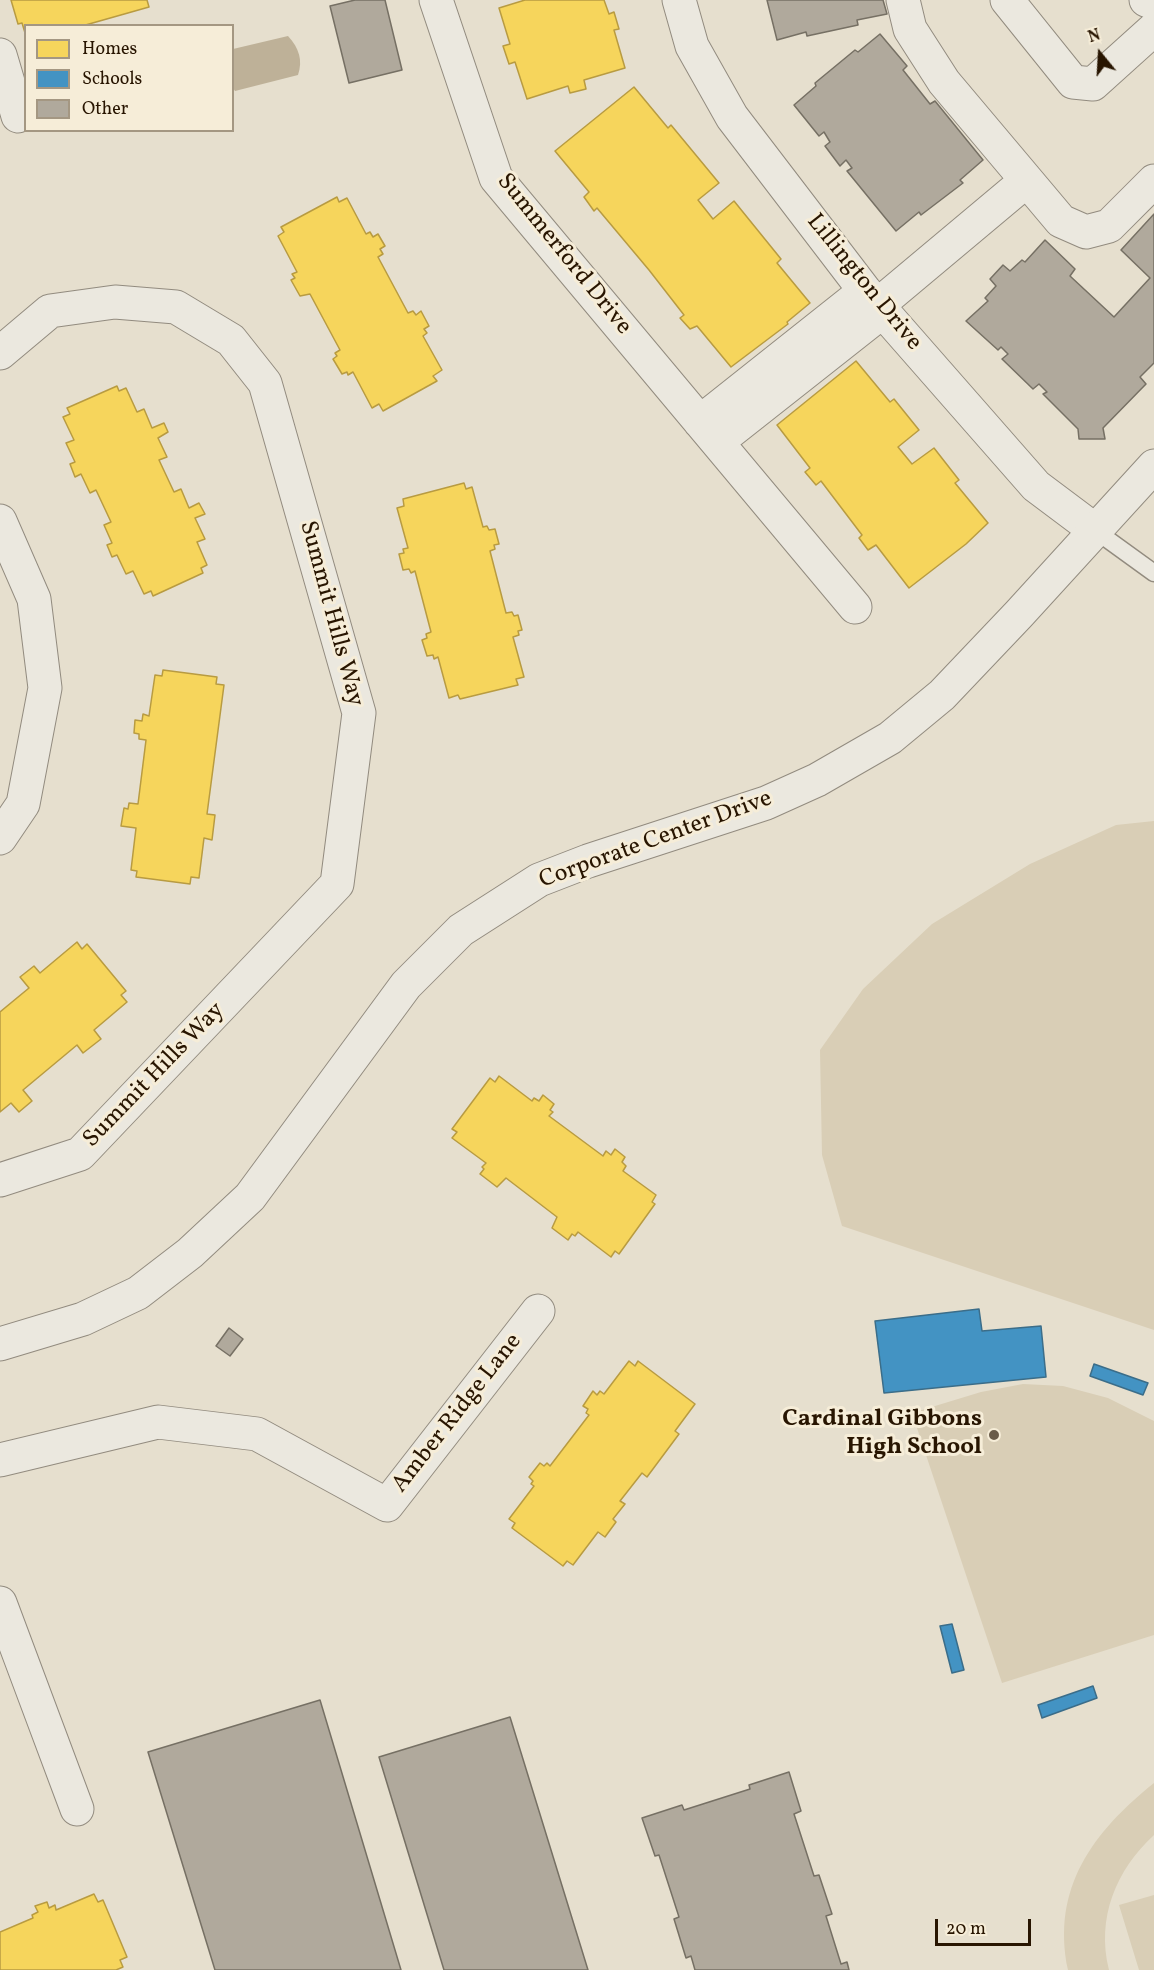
<!DOCTYPE html>
<html>
<head>
<meta charset="utf-8">
<style>
  body { margin:0 }
  #map { position:relative; width:1154px; height:1970px; overflow:hidden; background:#e6dfce; font-family:Vollkorn,serif }
  canvas { display:block }
  .legend { position:absolute; left:24px; top:24px; width:210px; height:108px; box-sizing:border-box; background:#f6edd8; border:2px solid #a49782; margin:0; padding:8px 10px; list-style:none; font-size:18px; color:#281501 }
  .legend li { display:flex; align-items:center; gap:12px; height:30px }
  .legend b { width:30px; border:2px solid #a49782 }
  .north { position:absolute; left:1070px; top:24px; width:60px; height:60px; -webkit-text-stroke:4px #f6edd8; paint-order:stroke; rotate:342deg; font-size:16px; font-weight:700; line-height:24px; text-align:center; color:#281501 }
  .north::after { content:''; display:block; margin:auto; width:21px; height:27px; background:#281501; clip-path:polygon(50% 0,100% 100%,50% 72%,0 100%) }
  .scale { position:absolute; left:935px; top:1919px; width:96px; height:27px; box-sizing:border-box; border:3px solid #281501; border-top:0; padding-left:8px; font-size:18px; line-height:21px; white-space:nowrap; color:#281501; -webkit-text-stroke:4px #f6edd8; paint-order:stroke }
</style>
</head>
<body>
<div id="map">
<canvas width="1154" height="1970"></canvas>
<ul class="legend">
<li><b style="height:16px;background:#f6d55c"></b>Homes</li>
<li><b style="height:16px;background:#4393c3"></b>Schools</li>
<li><b style="height:16px;background:#b0a99c"></b>Other</li>
</ul>
<div class="north">N</div>
<div class="scale">20 m</div>
</div>
<script>
const ctx = document.querySelector('canvas').getContext('2d');
ctx.lineJoin = 'round';
function fill(path, color) { ctx.fillStyle = color; ctx.fill(path, 'evenodd'); }
function strokePath(path, color, width, dash) { ctx.strokeStyle = color; ctx.lineWidth = width; ctx.lineCap = dash ? 'butt' : 'round'; ctx.setLineDash(dash || []); ctx.stroke(path); }
function label(font, color, halo, rows, align = 'center') {
  ctx.font = font + ' Vollkorn,serif'; ctx.lineWidth = 6; ctx.setLineDash([]); ctx.textBaseline = 'middle'; ctx.strokeStyle = halo; ctx.fillStyle = color; for (const [text, x, y, turn = 0] of rows) {
    ctx.save(); ctx.translate(x, y); ctx.rotate((+turn || 0) * Math.PI / 180); ctx.textAlign = isNaN(turn) ? turn : align; if (halo) ctx.strokeText(text, 0, 0); ctx.fillText(text, 0, 0); ctx.restore();
  }
}
fill(new Path2D(`
  M1154,821V1330L842,1226L822,1155L820,1050L863,989L932,924L1030,864L1116,825Z
  M1023,1384L1063,1386L1108,1398L1154,1421V1635L1002,1683L912,1413L981,1392Z
  M1154,1783V1835C1116,1870 1096,1918 1109,1970H1068C1051,1888 1093,1832 1154,1783Z
  M1154,1895V1970H1139L1119,1905Z`), '#d9ceb6');
fill(new Path2D(`
  M288,36C299,48 303,60 298,75L235,91L233,88V49Z`), '#beb198');
const homes = new Path2D(`
  M11,0H147L149,7L82,26H26V36L22,23L18,24Z
  M525,0H604L609,14L614,12L619,29L614,30L625,68L584,80L586,89L570,93L568,86L527,99L515,62L509,64L503,46L510,44L499,8Z
  M634,87L668,128L671,125L719,183L698,200L713,219L734,201L781,259L777,263L810,303L787,322L788,324L731,367L697,326L690,329L680,318L684,315L649,270L597,208L594,211L584,197L589,192L555,151Z
  M337,197L339,202L347,198L366,234L370,232L373,237L378,234L385,246L380,249L383,254L378,257L408,313L413,311L416,315L421,311L429,326L424,329L427,333L423,336L442,370L433,376L437,381L383,411L379,404L372,408L353,372L348,375L347,372L342,374L333,359L337,356L335,353L340,350L310,294L300,296L291,280L295,278L292,274L297,272L278,236L284,232L281,227Z
  M856,361L890,402L894,399L919,430L898,447L912,464L934,448L959,480L955,483L988,523L966,544L909,588L876,545L868,550L859,538L862,535L821,481L816,485L805,472L810,468L777,425Z
  M117,386L119,391L126,388L137,412L144,409L152,428L164,423L168,432L158,438L167,457L159,460L174,492L181,489L189,508L199,503L205,514L195,518L205,539L197,542L207,565L201,568L203,573L153,596L151,591L144,594L133,571L126,574L117,555L112,557L107,545L112,543L104,525L111,522L96,490L90,493L81,474L75,477L70,464L75,462L66,443L74,440L63,417L70,414L67,408Z
  M464,483L466,489L472,487L483,527L487,526L489,530L495,529L499,544L494,545L495,549L490,551L506,613L512,612L514,616L518,615L522,630L518,631L519,635L513,637L524,677L516,679L518,685L460,699L458,695L449,698L438,657L434,659L433,655L427,656L422,640L427,638L426,634L431,632L415,571L411,573L409,569L403,570L399,554L404,553L403,549L408,548L397,508L404,506L403,499Z
  M163,670L217,677L216,684L224,685L207,814L215,815L212,840L204,838L199,878L191,877L190,884L136,877L137,871L131,870L136,828L121,826L124,808L128,809L129,803L138,804L146,740L139,739V734L134,733L135,720L142,721L143,714L149,716L155,675L162,676Z
  M77,942L82,949L87,944L126,991L121,995L127,1002L94,1030L101,1039L83,1053L77,1045L23,1090L32,1101L19,1112L11,1103L0,1112V1012L29,988L20,977L34,966L40,973Z
  M499,1076L532,1101L534,1098L539,1101L543,1095L554,1104L550,1110L553,1112L549,1116L603,1156L606,1151L611,1155L615,1149L625,1157L622,1162L626,1166L623,1171L656,1195L652,1202L655,1204L619,1254L615,1251L611,1257L578,1232L575,1236L572,1234L568,1240L552,1228L557,1217L506,1178L497,1187L480,1174L484,1169L482,1167L486,1163L452,1138L457,1132L452,1129L490,1078L495,1082Z
  M629,1361L635,1366L638,1361L695,1404L675,1431L679,1434L647,1477L642,1473L620,1501L625,1504L613,1519L616,1522L605,1537L598,1532L573,1565L567,1561L563,1566L512,1528L515,1523L509,1519L534,1486L531,1484L533,1481L529,1477L540,1463L544,1466L547,1463L550,1466L589,1415L586,1413L588,1409L583,1406L593,1391L597,1395L600,1391L604,1394Z
  M94,1894L98,1902L103,1900L127,1957L120,1960L123,1967L116,1970H0V1932L33,1918L32,1915L38,1912L35,1906L47,1902L49,1908L55,1905L56,1910Z`);
fill(homes, '#f6d55c');
strokePath(homes, '#b89b41', 1.5);
const schools = new Path2D(`
  M979,1309L982,1331L1041,1326L1046,1377L884,1393L875,1321Z
  M1094,1364L1148,1383L1143,1395L1090,1376Z
  M952,1624L964,1670L952,1673L940,1626Z
  M1093,1686L1097,1698L1042,1718L1038,1705Z`);
fill(schools, '#4393c3');
strokePath(schools, '#3b6d89', 1.5);
const building = new Path2D(`
  M355,0H385L402,70L349,83L330,6Z
  M767,0H883L887,14L857,20L858,25L807,36L806,32L777,40Z
  M880,34L907,66L903,70L930,104L935,101L983,160L960,180L963,183L921,215L919,212L896,231L847,171L852,168L846,160L840,166L825,146L830,142L824,132L819,136L794,105L816,86L815,83L855,50L858,52Z
  M1154,214V363L1140,377L1146,384L1103,428L1105,439H1079L1078,429L1043,394L1047,392L1039,384L1033,389L1002,359L1008,354L1001,347L998,350L966,321L988,301L985,298L996,286L990,279L1003,265L1010,271L1022,260L1025,262L1045,240L1075,269L1070,276L1114,317L1150,278L1121,250Z
  M229,1328L243,1339L230,1356L216,1346Z
  M320,1700L401,1970H215L148,1752Z
  M510,1717L588,1970H444L379,1757Z
  M789,1772L801,1811L794,1814L814,1876L819,1875L832,1914L826,1916L841,1964L847,1962L849,1970H695L691,1956L686,1958L674,1919L679,1917L659,1855L655,1856L642,1818L682,1805L684,1810L750,1789L749,1785Z`);
fill(building, '#b0a99c');
strokePath(building, '#767064', 1.5);
const service = new Path2D(`
  M1096,531L1154,573`);
const minor = new Path2D(`
  M436,0L496,178L855,607
  M679,0L692,46L732,117L865,291L1036,486L1096,531
  M903,0L910,29L944,82L1061,221L1086,232L1109,226L1154,181
  M1007,0L1073,82L1093,84L1154,29
  M1146,0L1154,3
  M0,55L18,116
  M878,305L1026,181
  M0,353L50,311L115,302L176,307L231,340L265,383L359,713L337,884L80,1154L0,1180
  M700,422L865,291
  M717,442L883,311
  M0,521L34,599L45,688L23,804L0,838
  M0,1460L158,1422L257,1434L387,1505L538,1311
  M0,1603L77,1809`);
const tertiary = new Path2D(`
  M0,1344L83,1319L138,1293L190,1253L250,1197L406,985L461,930L539,880L588,861L766,803L817,780L890,738L942,695L1019,614L1154,466`);
strokePath(service, '#928b7f', 19);
strokePath(minor, '#928b7f', 35);
strokePath(tertiary, '#928b7f', 35);
strokePath(service, '#ebe8df', 16);
strokePath(minor, '#ebe8df', 33);
strokePath(tertiary, '#ebe8df', 33);
for (const [x, y, r, color] of [
  [994,1435,6,"#6a5c49"]
]) { const dot = new Path2D(); dot.arc(x, y, r, 0, 2 * Math.PI); ctx.fillStyle = color; ctx.fill(dot); strokePath(dot, '#f6edd8', 2); }
label('24px', '#281501', '#f6edd8', [
  ["Summerford Drive",563,255,51],
  ["Lillington Drive",863,283,51],
  ["Summit Hills Way",330,614,75],
  ["Corporate Center Drive",656,841,-20],
  ["Summit Hills Way",155,1076,-46],
  ["Amber Ridge Lane",458,1414,-52]
]);
label('bold 24px', '#281501', '#f6edd8', [
  ["Cardinal Gibbons",982,1421],
  ["High School",982,1449]
], 'right');
</script>
</body>
</html>
